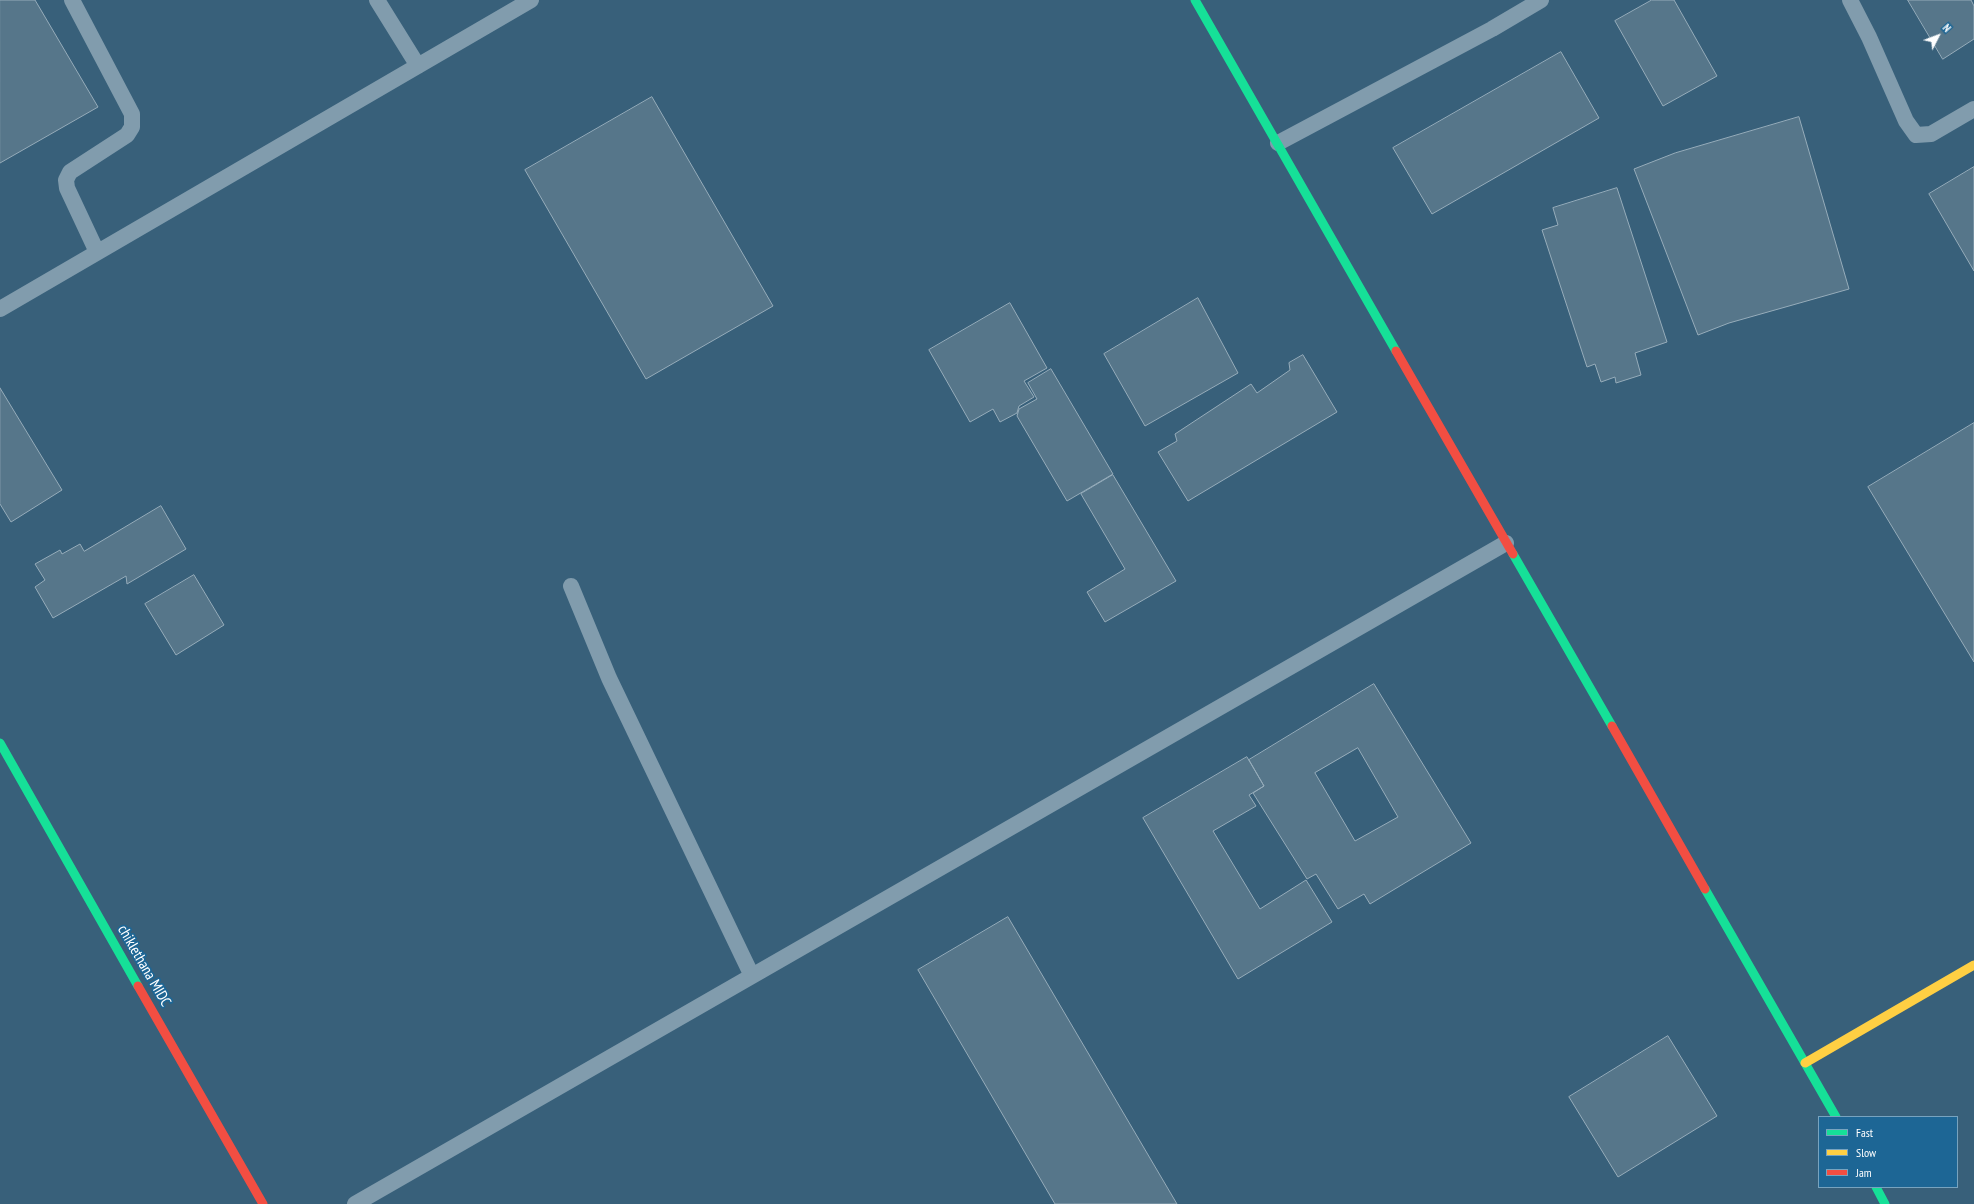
<!DOCTYPE html>
<html>
<head>
<meta charset="utf-8">
<style>
  body { margin:0 }
  #map { position:relative; width:1974px; height:1204px; overflow:hidden; background:#38607a; font-family:"PT Sans Narrow",sans-serif }
  canvas { display:block }
  .legend { position:absolute; left:1818px; top:1116px; width:140px; height:72px; box-sizing:border-box; background:#1d6695; border:1px solid #77a3bf; margin:0; padding:5px 7px; list-style:none; font-size:12px; color:#fff }
  .legend li { display:flex; align-items:center; gap:8px; height:20px }
  .legend b { width:20px; border:1px solid #77a3bf }
  .north { position:absolute; left:1918px; top:16px; width:40px; height:40px; -webkit-text-stroke:3px #1d6695; paint-order:stroke; rotate:48deg; font-size:11px; font-weight:700; line-height:16px; text-align:center; color:#fff }
  .north::after { content:''; display:block; margin:auto; width:14px; height:18px; background:#fff; clip-path:polygon(50% 0,100% 100%,50% 72%,0 100%) }
</style>
</head>
<body>
<div id="map">
<canvas width="1974" height="1204"></canvas>
<ul class="legend">
<li><b style="height:5px;background:#16e098"></b>Fast</li>
<li><b style="height:5px;background:#ffcf43"></b>Slow</li>
<li><b style="height:5px;background:#f24e42"></b>Jam</li>
</ul>
<div class="north">N</div>
</div>
<script>
const ctx = document.querySelector('canvas').getContext('2d');
ctx.lineJoin = 'round';
function fill(path, color) { ctx.fillStyle = color; ctx.fill(path, 'evenodd'); }
function strokePath(path, color, width, dash) { ctx.strokeStyle = color; ctx.lineWidth = width; ctx.lineCap = dash ? 'butt' : 'round'; ctx.setLineDash(dash || []); ctx.stroke(path); }
function label(font, color, halo, rows, align = 'center') {
  ctx.font = font + ' "PT Sans Narrow",sans-serif'; ctx.lineWidth = 3.5; ctx.setLineDash([]); ctx.textBaseline = 'middle'; ctx.strokeStyle = halo; ctx.fillStyle = color; for (const [text, x, y, turn = 0] of rows) {
    ctx.save(); ctx.translate(x, y); ctx.rotate((+turn || 0) * Math.PI / 180); ctx.textAlign = isNaN(turn) ? turn : align; if (halo) ctx.strokeText(text, 0, 0); ctx.fillText(text, 0, 0); ctx.restore();
  }
}
const building = new Path2D(`
  M0,0H35L98,107L0,163Z
  M1652,0H1674L1717,76L1663,106L1615,21Z
  M1908,0H1971L1974,6V39L1943,59Z
  M1561,52L1599,118L1432,214L1393,148Z
  M652,97L773,306L646,379L525,170Z
  M1799,117L1849,289L1729,323L1698,335L1634,169L1675,153Z
  M1974,167V271L1929,194Z
  M1617,188L1667,342L1635,353L1641,375L1616,383L1615,377L1601,382L1595,364L1587,367L1542,230L1558,225L1553,208Z
  M1198,298L1238,373L1145,426L1104,354Z
  M1010,303L1047,368L1024,381L1034,397L1019,406L1017,413L1000,422L993,409L970,422L929,350Z
  M1303,355L1337,412L1188,501L1158,452L1177,441L1175,434L1251,384L1257,393L1290,370L1289,363Z
  M1051,369L1113,474L1067,501L1017,416L1019,409L1037,399L1028,383Z
  M0,388L62,490L11,522L0,504Z
  M1974,423V662L1868,487Z
  M1113,475L1176,581L1105,622L1087,592L1125,569L1081,494Z
  M161,506L186,549L127,584L126,576L53,618L35,587L45,580L35,564L60,550L62,554L80,544L84,551Z
  M194,575L224,625L176,655L145,604Z
  M1374,684L1471,843L1370,904L1364,894L1338,909L1316,874L1307,879L1253,793L1264,786L1249,760Z
  M1358,748L1398,817L1355,841L1315,773Z
  M1247,757L1264,786L1249,795L1256,806L1213,831L1260,909L1306,880L1332,922L1238,979L1143,818Z
  M1008,917L1177,1204H1055L918,970Z
  M1668,1036L1717,1116L1618,1177L1569,1097Z`);
fill(building, '#56768a');
strokePath(building, '#96acba', 1);
strokePath(new Path2D(`
  M72,0L132,114V127L127,135L70,172L66,180L67,188L97,252
  M377,0L418,66
  M1850,0L1869,37L1906,121L1916,135L1931,134L1974,109
  M1278,143L1492,29L1541,0
  M0,309L531,0
  M571,586L609,678L752,976
  M355,1204L1506,543`), '#819cad', 16);
strokePath(new Path2D(`
  M1195,0L1396,351
  M1513,554L1612,726
  M0,743L138,986
  M1705,889L1836,1117
  M1876,1187L1885,1204`), '#16e098', 9);
strokePath(new Path2D(`
  M1805,1063L1974,965`), '#ffcf43', 9);
strokePath(new Path2D(`
  M1396,351L1513,554
  M1612,726L1705,889
  M138,986L263,1204`), '#f24e42', 9);
label('15px', '#fff', '#1d6695', [
  ["chiklethana MIDC",144,966,60]
]);
</script>
</body>
</html>
